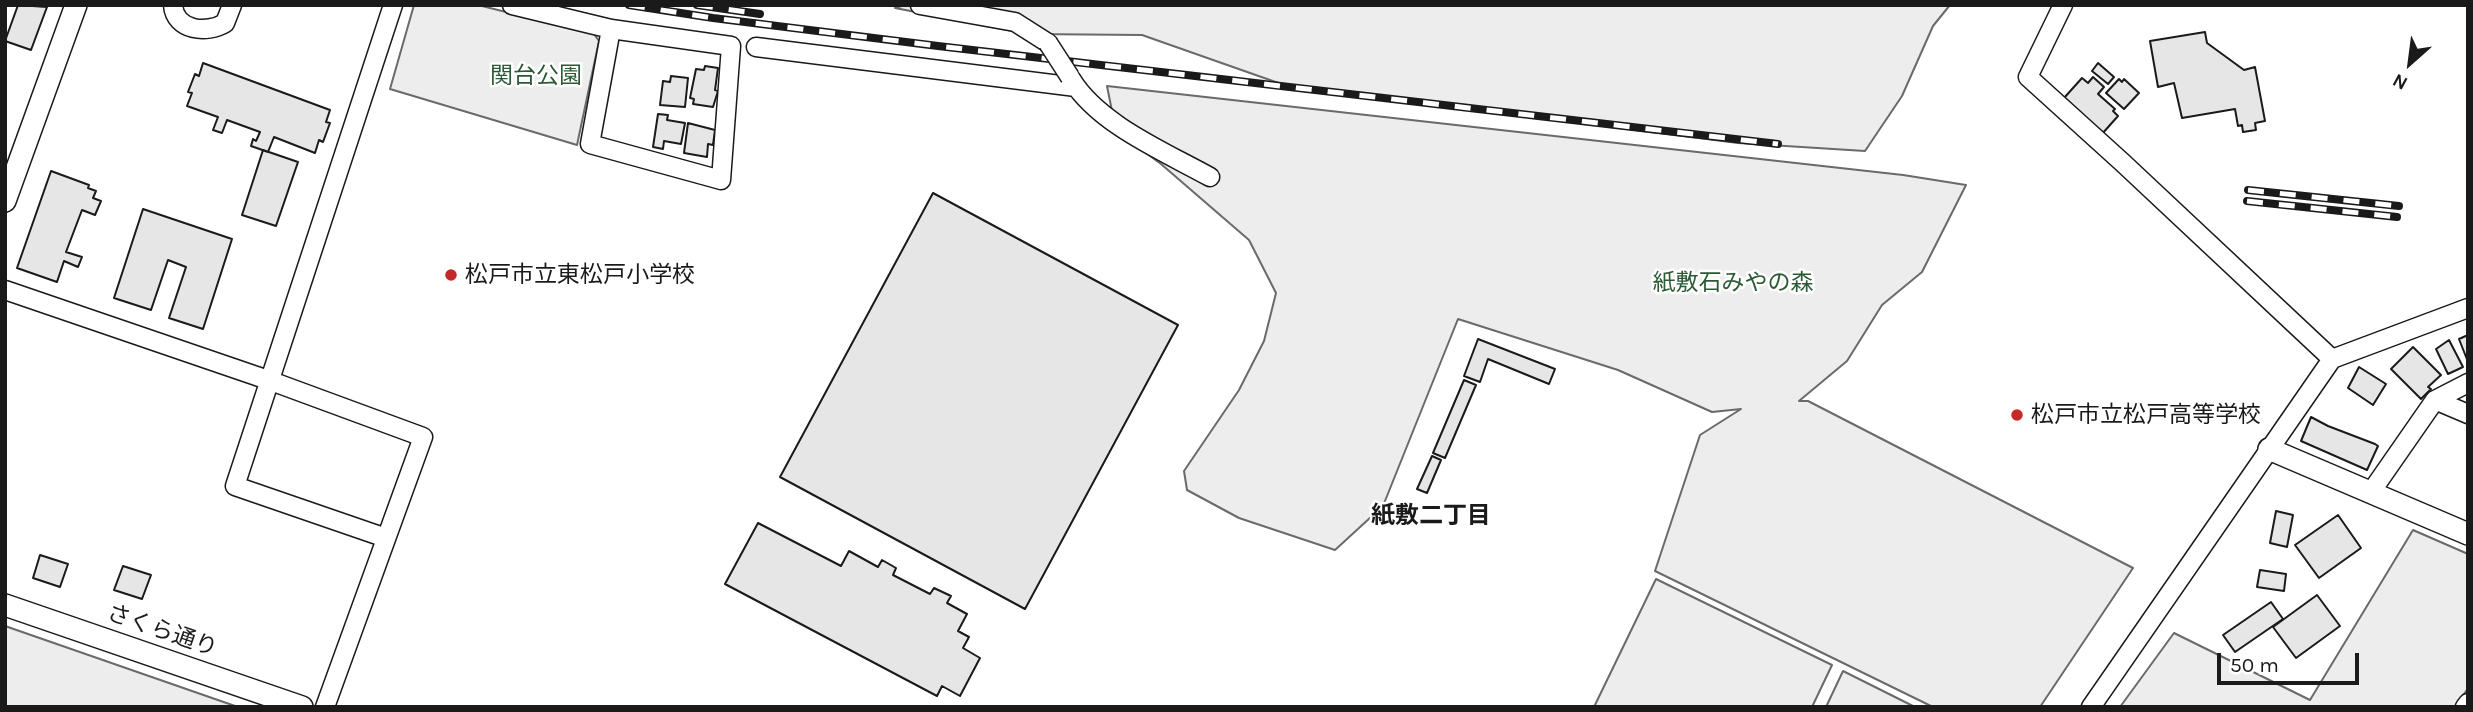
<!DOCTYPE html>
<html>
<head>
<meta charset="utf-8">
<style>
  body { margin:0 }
  #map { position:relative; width:2473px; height:712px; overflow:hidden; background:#fff; font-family:Karla,sans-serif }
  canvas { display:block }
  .frame { position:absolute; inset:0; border:7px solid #1a1a1a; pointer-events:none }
  .north { position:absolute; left:2375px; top:28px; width:70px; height:70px; -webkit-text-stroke:5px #fff; paint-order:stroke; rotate:208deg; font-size:19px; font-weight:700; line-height:28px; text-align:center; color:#1a1a1a }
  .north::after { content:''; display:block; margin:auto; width:24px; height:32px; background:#1a1a1a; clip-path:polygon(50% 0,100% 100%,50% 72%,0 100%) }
  .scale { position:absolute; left:2217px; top:653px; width:142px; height:32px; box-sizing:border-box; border:4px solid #1a1a1a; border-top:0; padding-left:9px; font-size:21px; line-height:24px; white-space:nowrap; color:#1a1a1a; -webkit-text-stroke:5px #fff; paint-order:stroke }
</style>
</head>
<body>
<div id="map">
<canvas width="2473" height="712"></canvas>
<div class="frame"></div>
<div class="north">N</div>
<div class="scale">50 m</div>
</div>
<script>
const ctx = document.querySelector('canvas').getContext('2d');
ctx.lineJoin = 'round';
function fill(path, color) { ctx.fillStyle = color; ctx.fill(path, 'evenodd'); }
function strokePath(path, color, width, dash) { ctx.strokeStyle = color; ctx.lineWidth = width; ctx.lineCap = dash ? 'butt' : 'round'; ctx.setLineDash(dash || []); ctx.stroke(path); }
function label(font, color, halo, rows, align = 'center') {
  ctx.font = font + ' Karla,"Noto Sans JP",sans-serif'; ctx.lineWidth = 5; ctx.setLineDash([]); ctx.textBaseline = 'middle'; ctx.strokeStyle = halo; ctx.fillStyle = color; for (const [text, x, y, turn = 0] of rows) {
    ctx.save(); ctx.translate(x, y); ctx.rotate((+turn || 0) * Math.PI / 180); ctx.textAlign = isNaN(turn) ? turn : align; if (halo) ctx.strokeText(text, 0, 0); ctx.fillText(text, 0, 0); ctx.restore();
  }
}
const green = new Path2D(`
  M414,5H478L594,34L599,41L577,145L390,89Z
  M905,5H1950L1933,26L1902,96L1865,151L1738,143L1287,86L1142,35L1028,34L895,8Z
  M1107,86L1903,175L1966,185L1922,272L1882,305L1847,361L1799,401H1808L2133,568L2040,707H1933L1655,571L1700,435L1741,409L1712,412L1618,370L1458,319L1383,506L1335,550L1239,518L1187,490L1184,471L1239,390L1264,341L1276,293L1249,240L1161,164L1116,131Z
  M2413,530L2468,554V688L2456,707H2120L2174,633L2310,700Z
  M1656,579L1832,665L1812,707H1594Z
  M5,626L238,707H5Z
  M1843,671L1915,707H1826Z`);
fill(green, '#ededed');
strokePath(green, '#6a6a6a', 2);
const building = new Path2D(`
  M18,5L47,7L31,50L5,41Z
  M2205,32L2207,43L2244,70L2255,67L2265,121L2255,123L2256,130L2243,132L2242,125L2238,126L2235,109L2182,118L2174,83L2158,87L2150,41Z
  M203,63L330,110L326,122L330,123L323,142L319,140L315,153L274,137L268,152L251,146L253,139L256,141L260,132L227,120L222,133L213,130L218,117L187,106L192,93L188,92L195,74L199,76Z
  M2098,63L2114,77L2108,84L2092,71Z
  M705,66L718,68L715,90L718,91L713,107L693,104L694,99L690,98L696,69L704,70Z
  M671,76L688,78L685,107L660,105L663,81L670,82Z
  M2093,77L2104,87L2098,94L2115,109L2113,111L2118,116L2102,134L2064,98L2082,78L2088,83Z
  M2119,79L2122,82L2124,79L2139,93L2124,109L2106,93Z
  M658,114L668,115L667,120L685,123L681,144L664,141L663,149L653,147Z
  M688,123L715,130L713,145L708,144L707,157L684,153Z
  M263,150L298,162L276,226L242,215Z
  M51,171L89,185L88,188L96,191L93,198L101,201L95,215L82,210L66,252L82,257L78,267L64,261L57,282L17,268Z
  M933,193L1178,325L1025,609L780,477Z
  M143,209L232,239L203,329L169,318L186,267L168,260L151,310L114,298Z
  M2468,335V362L2459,339Z
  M1478,339L1555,369L1549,384L1488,359L1480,382L1464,376Z
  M2449,340L2463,367L2448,374L2436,349Z
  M2413,347L2441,375L2428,387L2431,389L2421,399L2391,369Z
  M2359,367L2386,384L2373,405L2348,388Z
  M1464,380L1476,385L1445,458L1433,453Z
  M2311,417L2328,426L2375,444L2378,446L2367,470L2301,441Z
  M1432,456L1441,460L1427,493L1417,489Z
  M2276,511L2293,515L2287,547L2270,543Z
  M2338,515L2361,548L2319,578L2295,545Z
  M758,523L841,566L849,551L878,567L882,560L896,568L893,575L930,594L934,588L951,596L947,603L967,614L958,631L969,637L963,648L980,658L960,696L942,686L937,696L725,584Z
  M40,555L68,564L60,587L33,578Z
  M123,566L151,575L142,599L114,590Z
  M2260,570L2286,574L2284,591L2257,587Z
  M2317,595L2340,626L2296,658L2273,627Z
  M2271,602L2283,619L2235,652L2223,635Z`);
fill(building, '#e6e6e6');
strokePath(building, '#1a1a1a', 2);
const minor = new Path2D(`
  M173,5C175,31 207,34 225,23L232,5
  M512,5L611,29L731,46L721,180L590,144L611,29
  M920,5L1015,22L1048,43
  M2063,5L2028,77L2123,163L2332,359
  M756,47L1076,87
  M1071,79C1098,124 1165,152 1210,177
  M5,290L271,381L423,437L325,707
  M2435,400L2468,383
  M2371,492L2435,400L2468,414
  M386,538L235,486L393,5
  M2091,707L2332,359L2468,308
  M2465,707L2468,703`);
const tertiary = new Path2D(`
  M5,201L76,5
  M2269,449L2468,534
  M5,605L302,707`);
strokePath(minor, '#1a1a1a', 21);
strokePath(tertiary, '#1a1a1a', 24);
strokePath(minor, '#fff', 18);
strokePath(tertiary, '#fff', 21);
const rail = new Path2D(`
  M629,5L713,18L938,46L1778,144
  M697,5L760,14
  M2248,190L2399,206
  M2247,201L2397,217`);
strokePath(rail, '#1a1a1a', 8);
strokePath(rail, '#fff', 5, [16]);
const minorBridge = new Path2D(`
  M1048,43L1070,77`);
strokePath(minorBridge, '#1a1a1a', 21, []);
strokePath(minorBridge, '#fff', 18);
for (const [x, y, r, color] of [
  [451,275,7,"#c62828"],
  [2017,415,7,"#c62828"]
]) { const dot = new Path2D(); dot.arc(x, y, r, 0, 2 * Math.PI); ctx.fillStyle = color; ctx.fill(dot); strokePath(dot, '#fff', 2.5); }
label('23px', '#2b5a34', '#fff', [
  ["関台公園",536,76],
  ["紙敷石みやの森",1733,283]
]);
label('23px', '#1a1a1a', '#fff', [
  ["松戸市立東松戸小学校",465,275],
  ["松戸市立松戸高等学校",2031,415]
], 'left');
label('23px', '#1a1a1a', '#fff', [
  ["さくら通り",162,631,19]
]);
label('bold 24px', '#1a1a1a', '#fff', [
  ["紙敷二丁目",1431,516]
]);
</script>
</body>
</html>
